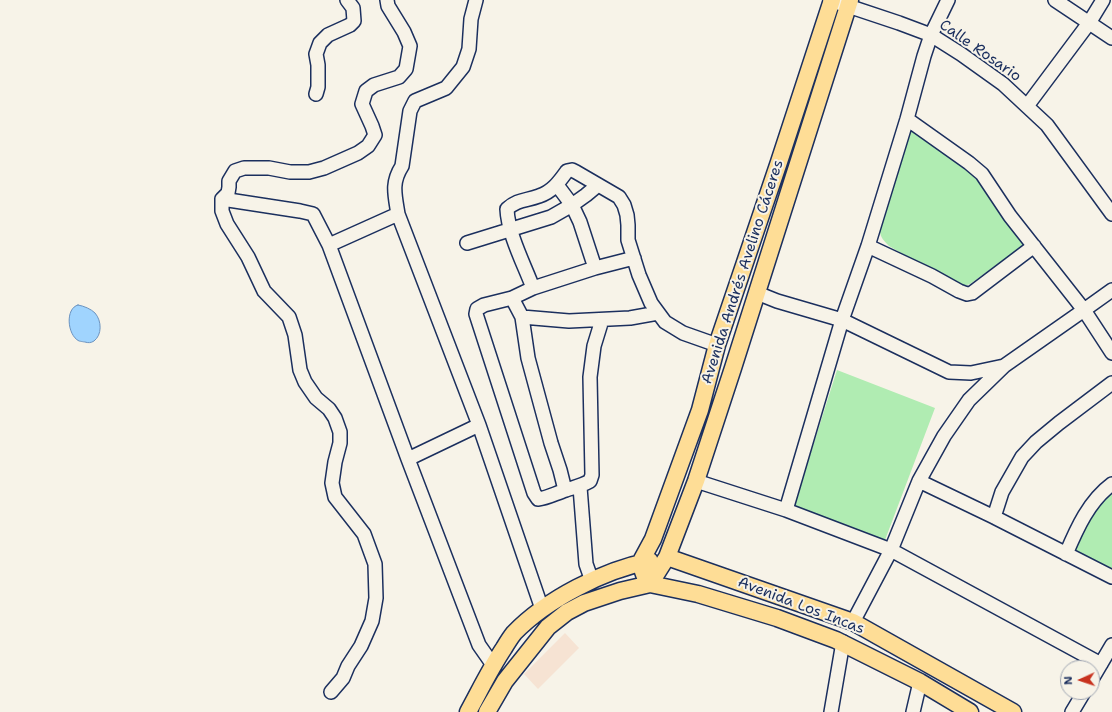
<!DOCTYPE html>
<html>
<head>
<meta charset="utf-8">
<style>
  body { margin:0 }
  #map { position:relative; width:1112px; height:712px; overflow:hidden; background:#f7f3e8; font-family:"Shantell Sans",sans-serif }
  canvas { display:block }
  .north { position:absolute; left:1060px; top:660px; width:40px; height:40px; box-sizing:border-box; background:#f7f3e8; border:1px solid #9fa5b1; border-radius:50%; rotate:267deg; font-size:11px; font-weight:700; line-height:16px; text-align:center; color:#1b2f5e }
  .north::after { content:''; display:block; margin:auto; width:14px; height:18px; background:#c8321e; clip-path:polygon(50% 0,100% 100%,50% 72%,0 100%) }
</style>
</head>
<body>
<div id="map">
<canvas width="1112" height="712"></canvas>
<div class="north">N</div>
</div>
<script>
const ctx = document.querySelector('canvas').getContext('2d');
ctx.lineJoin = 'round';
function fill(path, color) { ctx.fillStyle = color; ctx.fill(path, 'evenodd'); }
function strokePath(path, color, width, dash) { ctx.strokeStyle = color; ctx.lineWidth = width; ctx.lineCap = dash ? 'butt' : 'round'; ctx.setLineDash(dash || []); ctx.stroke(path); }
function label(font, color, halo, rows, align = 'center') {
  ctx.font = font + ' "Shantell Sans",sans-serif'; ctx.lineWidth = 4; ctx.setLineDash([]); ctx.textBaseline = 'middle'; ctx.strokeStyle = halo; ctx.fillStyle = color; for (const [text, x, y, turn = 0] of rows) {
    ctx.save(); ctx.translate(x, y); ctx.rotate((+turn || 0) * Math.PI / 180); ctx.textAlign = isNaN(turn) ? turn : align; if (halo) ctx.strokeText(text, 0, 0); ctx.fillText(text, 0, 0); ctx.restore();
  }
}
fill(new Path2D(`
  M565,633L579,648L538,689L524,674Z`), '#f6e3d3');
fill(new Path2D(`
  M910,125L978,177L1024,245L970,284C964,286 960,286 954,284L889,246C882,239 879,236 880,225Z
  M837,370L935,408L885,540L794,506Z
  M1112,490V573L1073,553L1086,521L1097,504Z`), '#b0ecb2');
const water = new Path2D(`
  M78,305C84,306 91,309 95,313C102,321 102,335 94,341C91,343 88,343 85,342C84,342 79,341 79,341C67,335 65,308 78,305Z`);
fill(water, '#a0d4fe');
strokePath(water, '#6b92be', 1);
const minor = new Path2D(`
  M476,0L471,19L469,49L463,67L446,88L415,101L410,111L402,166C391,183 395,195 398,214L479,425L542,609
  M830,0L899,23L931,35L961,54L1003,84L1047,125L1112,214
  M1055,0L1112,38
  M316,94L318,87V65L316,54L320,43L328,35L350,25L354,21L353,8L347,0
  M1027,106L1089,23L1103,0
  M907,119L969,163L982,174L1010,216L1084,310L1112,353
  M557,185L572,205L580,222L595,268
  M222,199L300,211L313,214L329,245L408,459L479,645L493,665
  M467,243L551,217L572,205L586,195L598,185
  M329,245L398,214
  M868,246L932,276L959,291L967,294L972,293L1034,246
  M533,288C524,264 508,234 507,209C518,199 526,201 539,196C552,192 559,182 567,171L572,170L576,172L619,197L624,205L627,215L628,225V240L639,275L651,303L665,322L683,333L717,345
  M757,293L777,301L842,320L949,372L971,373L1004,366
  M512,298L522,317L528,358L551,443L560,470L565,490
  M522,317L569,321L630,318L658,313
  M602,320L594,346L590,377L592,475L590,481C581,486 575,487 566,490C556,493 548,498 538,499L534,493L476,314L477,309L484,305L512,298L533,288L595,268L634,258
  M408,459L479,425
  M696,481L786,510L891,550L1101,664
  M919,481L994,517L1112,577
  M580,487L586,564L592,581
  M786,510L842,320L868,246L907,119L924,56L931,35L948,0
  M994,517L1002,492L1022,457L1036,442L1059,423L1112,383
  M1066,554C1077,528 1089,501 1112,484
  M853,622L891,550L919,481L944,436L969,400L1004,366L1084,310L1112,290
  M1092,679L1112,645
  M331,692L343,678L348,666L361,646L372,621L376,598L375,564L364,534L335,497L332,483L335,462L340,443V432L335,418L329,409L316,398L305,382L300,370L295,335L289,317L264,291L248,257L227,224L222,211V199L228,193L229,187V181L235,171L244,168H269L290,172H309L324,168L358,153L368,146L375,135L372,126L362,104L366,91L374,85L399,77L406,69L410,46L404,32L388,6L387,0
  M831,712L843,642
  M913,712L920,682
  M1072,712L1084,692`);
const major = new Path2D(`
  M667,557L853,622L1013,712
  M650,584L645,577L640,563L653,539L700,410L717,345L779,162L832,0
  M650,584L698,594L777,618L836,640L920,682L970,712
  M468,712C480,690 490,669 504,648C507,643 510,638 514,633C547,599 604,570 650,561
  M487,712L505,681L548,627L567,612L584,603L620,591L650,584L667,557L696,481L733,368L850,0`);
strokePath(minor, '#1b2f5e', 16);
strokePath(major, '#1b2f5e', 19);
strokePath(minor, '#f7f3e8', 13);
strokePath(major, '#fedd96', 16);
label('15px', '#1b2f5e', '#f7f3e8', [
  ["Calle Rosario",980,51,35],
  ["Avenida Andrés Avelino Cáceres",743,272,-72],
  ["Avenida Los Incas",801,606,21]
]);
</script>
</body>
</html>
